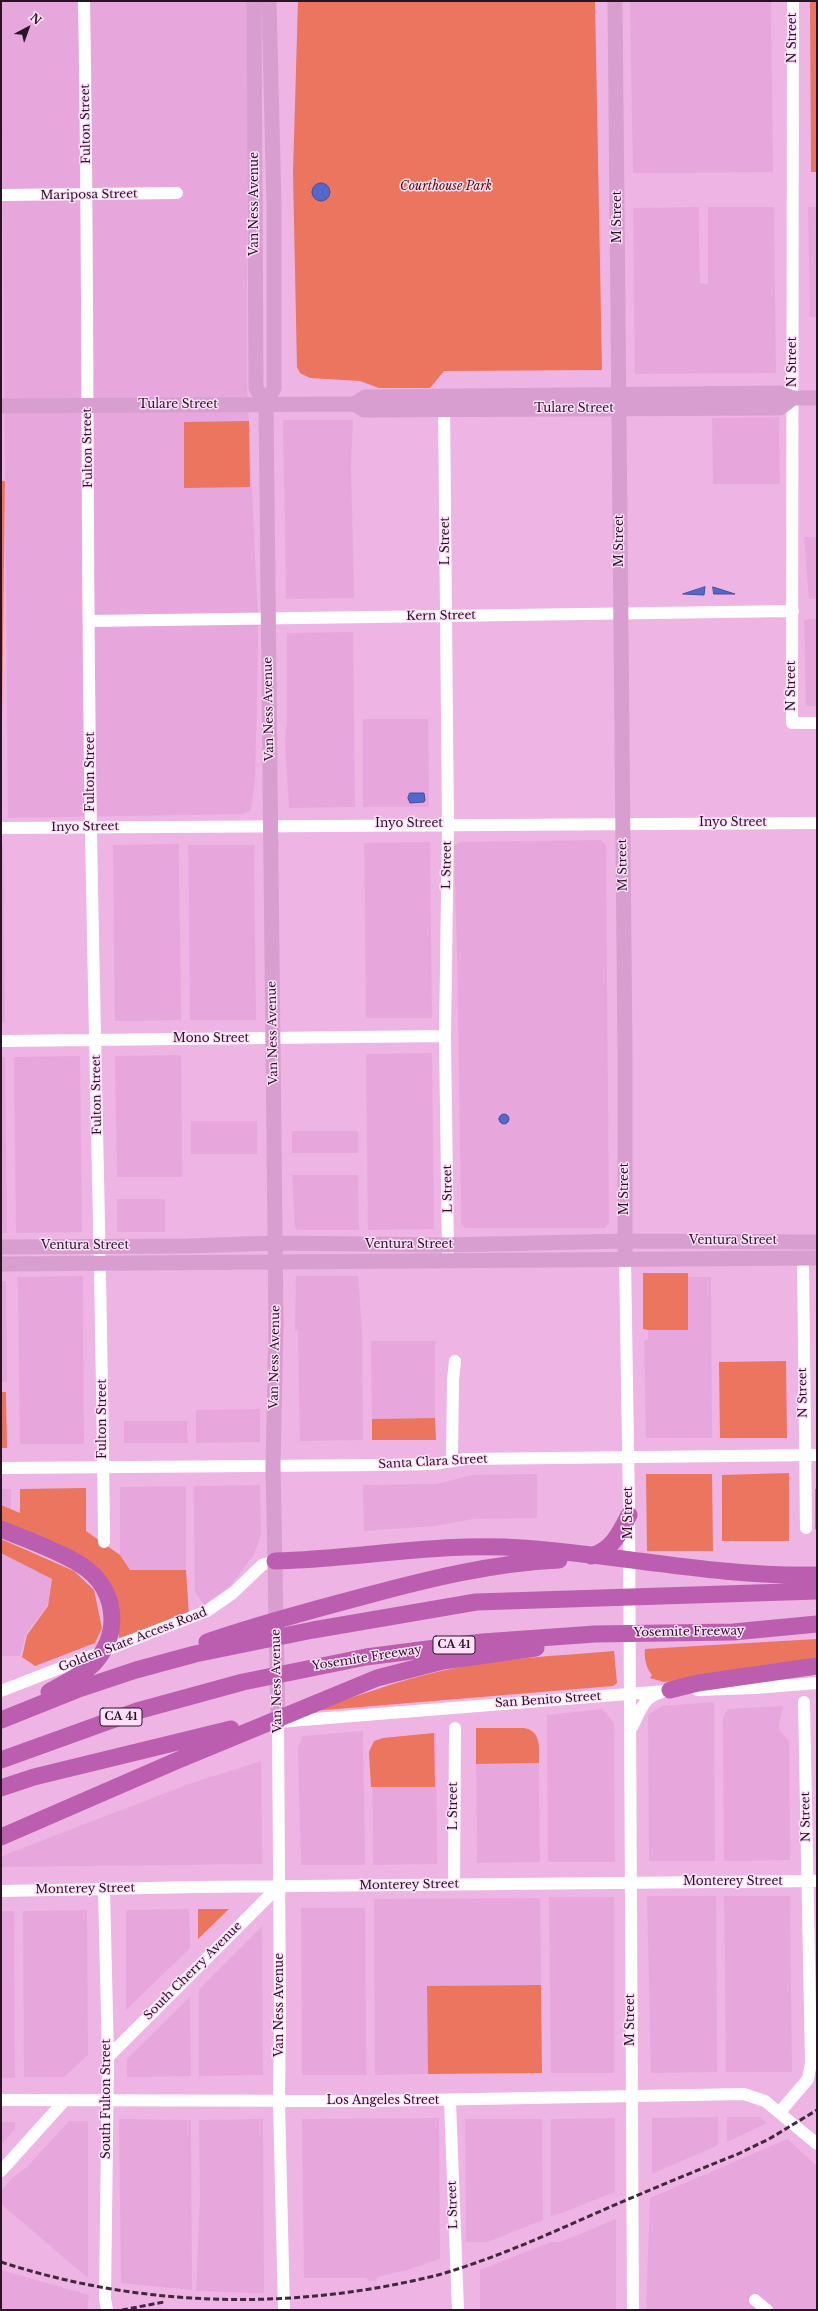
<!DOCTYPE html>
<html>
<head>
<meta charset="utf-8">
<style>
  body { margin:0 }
  #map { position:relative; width:818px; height:2311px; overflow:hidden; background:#eeb4e3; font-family:"Libre Baskerville",serif }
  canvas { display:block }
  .frame { position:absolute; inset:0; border:2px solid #281425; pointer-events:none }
  .north { position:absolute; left:8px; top:8px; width:40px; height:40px; -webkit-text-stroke:3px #fde0f8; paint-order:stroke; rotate:41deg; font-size:11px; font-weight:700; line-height:16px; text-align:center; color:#281425 }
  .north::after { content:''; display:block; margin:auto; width:14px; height:18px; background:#281425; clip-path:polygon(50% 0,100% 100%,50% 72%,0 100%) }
</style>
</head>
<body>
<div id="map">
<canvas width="818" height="2311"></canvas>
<div class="frame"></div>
<div class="north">N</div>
</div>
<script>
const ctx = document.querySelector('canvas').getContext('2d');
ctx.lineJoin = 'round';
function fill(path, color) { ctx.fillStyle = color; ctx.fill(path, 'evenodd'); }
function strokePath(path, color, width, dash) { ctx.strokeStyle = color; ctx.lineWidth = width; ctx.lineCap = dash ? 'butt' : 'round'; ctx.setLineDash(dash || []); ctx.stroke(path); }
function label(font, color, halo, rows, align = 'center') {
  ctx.font = font + ' "Libre Baskerville",serif'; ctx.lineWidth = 3; ctx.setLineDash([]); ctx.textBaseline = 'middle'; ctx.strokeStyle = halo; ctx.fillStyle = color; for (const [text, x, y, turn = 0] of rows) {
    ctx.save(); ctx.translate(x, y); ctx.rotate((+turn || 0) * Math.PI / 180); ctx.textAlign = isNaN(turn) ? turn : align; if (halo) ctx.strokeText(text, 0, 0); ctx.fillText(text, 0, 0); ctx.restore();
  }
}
fill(new Path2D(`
  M1,1H247V385L258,619V661L255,779L252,803L250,811L243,814L8,818Z
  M630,1H771L773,172L633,173Z
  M699,207L700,283L708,284V207H774L776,373L635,374L633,208Z
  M808,207H817V317H810Z
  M779,417L780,484H713L712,418Z
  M283,420H353L351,464L354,598L286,599Z
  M804,537H817V599H809Z
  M817,619V706H806L804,620Z
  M353,632L355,807L289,808L285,741L287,719V633Z
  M363,719H428L429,807H363Z
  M601,840L606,845L609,1223L605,1228H465L461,1224L458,994L454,846L460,842Z
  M430,842L432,1018H366L364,843Z
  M179,844L181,1020L115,1021L113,845Z
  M188,845H254L256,1020H190Z
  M1,846H3L5,1022H1Z
  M432,1053L434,1229L368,1230L366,1054Z
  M181,1055L182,1177H117L115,1056Z
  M80,1056L82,1232L16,1233L14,1057Z
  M1,1057H5L7,1233H1Z
  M191,1121H257V1154H191Z
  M292,1131H358V1153H292Z
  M292,1175H358L359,1230H297L295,1228Z
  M117,1199H165V1232H117Z
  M83,1276L84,1444H20L18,1277Z
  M296,1276H358L362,1331L363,1440L300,1441L298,1331H295Z
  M687,1277H711L712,1438H646L644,1341L648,1339V1330H687Z
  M1,1281H6L7,1382H1Z
  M435,1341V1418L372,1419L371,1341Z
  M260,1409V1442L196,1443V1410Z
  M124,1421H187L188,1443H124Z
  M537,1474V1518L473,1519L436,1526L364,1531L363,1485L436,1484L473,1475Z
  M260,1485L261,1536L253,1556L232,1584L204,1605L195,1592L194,1486Z
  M186,1486V1570H130L120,1555V1487Z
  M1,1489H11V1509L1,1505Z
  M1,1552L52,1577L48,1604L26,1634L20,1656H1Z
  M714,1702L715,1861H649L648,1715L662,1706Z
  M783,1706L779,1725L780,1731L789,1741L790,1860L724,1861L723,1718L728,1709Z
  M602,1709L614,1723L615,1862H548L547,1715Z
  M363,1731L365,1865H301L298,1747L303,1736Z
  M436,1733L437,1864L373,1865L372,1751L388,1740Z
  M261,1761L262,1864L1,1867V1857L7,1854L189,1784Z
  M539,1763L540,1862L477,1863L476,1764Z
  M647,1896H716L717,2072L651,2073Z
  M724,1896H790L792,2072H726Z
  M549,1897H614V2073H551Z
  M540,1898L541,1985L427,1986L428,2074L375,2075L374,1899Z
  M301,1908H365L366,2075H302Z
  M189,1909L190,1948L126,2010V1910Z
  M87,1910L88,2055L64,2077H24L23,1911Z
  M1,1911H14L15,2078H1Z
  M262,1926L263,2075L199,2076V1989Z
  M190,1997L191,2076L127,2077V2059Z
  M718,2117V2145L652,2174V2118Z
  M727,2117H760L767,2123L727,2142Z
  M439,2118L440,2259L407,2270L377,2277L376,2281H368L367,2278H304L302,2119Z
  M615,2118V2192L551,2217V2119Z
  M119,2119L191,2120L192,2290L121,2283Z
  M263,2119L264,2293L196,2291L200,2197L199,2120Z
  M465,2119H542L543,2220L488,2242H466Z
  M69,2121H88V2278L1,2204V2191L12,2178L27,2167Z
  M1,2122H15V2129L1,2145Z
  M787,2139L817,2166V2310H646L650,2198Z
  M616,2219V2310H480V2270L551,2242H560Z
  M1,2270L89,2295L87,2310H1Z`), '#e7a7dc');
fill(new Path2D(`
  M298,1H595L602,370L444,371L430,388H379L360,381L310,378L300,373L297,367L293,173Z
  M810,1H817V172H811Z
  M249,421L250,487L184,488V422Z
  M1,481H5L1,799Z
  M643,1273H688V1330H648L643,1329Z
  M786,1361L787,1438H720L719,1362Z
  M1,1392H6L7,1448H1Z
  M435,1418L436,1440H372V1419Z
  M789,1473V1541H722V1475Z
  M646,1474H712L713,1551H647Z
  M86,1488V1531L120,1555L130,1570H186L189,1615L119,1638L111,1587L1,1524V1505L20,1513V1489Z
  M815,1489H817V1530L815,1529Z
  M1,1539L74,1571L94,1590L102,1628L95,1643L35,1666L22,1657L27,1635L48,1606L52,1579L1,1553Z
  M817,1639V1660L664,1682L650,1678L652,1675C646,1668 644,1658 645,1649Z
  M614,1651L617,1683L613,1686L313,1711C356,1696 398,1681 441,1671C498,1658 557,1656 614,1651Z
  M476,1728H524C542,1731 539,1749 539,1763L476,1764Z
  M434,1733L435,1787H371L369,1752L374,1741L383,1738Z
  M198,1909H229L198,1939Z
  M541,1985L542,2073L428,2074L427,1986Z`), '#eb755e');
const water = new Path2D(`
  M312 192a9 9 0 1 1 18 0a9 9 0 1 1-18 0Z
  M705,587L704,595L683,594Z
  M713,587L735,594H714Z
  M410,793H424L425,800L424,802L410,803L408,798Z
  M499 1119a5 5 0 1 1 10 0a5 5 0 1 1-10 0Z`);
fill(water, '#5467cb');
strokePath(water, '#474e99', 1);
strokePath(new Path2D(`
  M84,1C89,277 86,553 91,830C95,1067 102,1304 104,1542
  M793,1L792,723H817
  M1,195L177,193
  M444,401L448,824L445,1036L448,1254
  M90,621L793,611
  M1,828L817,823
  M1,1041L445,1036
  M803,1258L806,1528
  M625,1259L629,1506L633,2310
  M452,1461L453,1380L455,1361
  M1,1468L382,1465L433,1464L466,1459L817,1455
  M698,1690L755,1688L817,1683
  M1,1691L207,1611L233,1593L262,1565L275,1561
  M632,1727C640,1713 642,1698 660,1693
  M454,1884L455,1728
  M104,1888L108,2057L105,2299L107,2310
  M1,1891L196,1887L817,1881
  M108,2057L279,1886
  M1,2100L368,2101L744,2094L765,2101L817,2144
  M450,2101L458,2310
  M780,2112L808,2079L811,2063L804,1702
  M1,2171L65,2100
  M755,2300L767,2310
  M284,2310L279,2102L280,2012L278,1722L678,1690`), '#fff', 12);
strokePath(new Path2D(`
  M254,1L256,388L266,404
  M269,1L274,207V388L266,404L276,1325L273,1465L278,1722
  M615,1L625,1052V1259
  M354,404L364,410L780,408L793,398
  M1,406L354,404L365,397L780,393L793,398H817
  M1,1247L188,1246L274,1243L448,1245L625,1241L817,1242
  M1,1264L817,1258`), '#d79ecf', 15);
strokePath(new Path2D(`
  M1,1529C27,1540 57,1550 81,1565C116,1587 122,1632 95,1662C83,1675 64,1683 49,1692
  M591,1556C612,1550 620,1533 629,1515
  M275,1561C357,1559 440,1542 522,1548C621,1555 718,1577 817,1575
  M207,1642C259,1624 312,1610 365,1596C428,1579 493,1563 559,1560
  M670,1690L698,1683L817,1666
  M1,1720L76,1690L136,1670L195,1654L313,1630L476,1602L817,1591
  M1,1760L137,1711L243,1682L366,1657L482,1642L595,1634L733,1632L817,1624
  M1,1788L34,1777L231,1729
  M1,1837L176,1761L377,1678L443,1661L536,1648`), '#bc5eaf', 17);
strokePath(new Path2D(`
  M1,2262C143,2308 293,2311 438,2275C497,2258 553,2232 610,2207C652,2189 695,2171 738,2154L769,2139L817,2110
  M122,2310L164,2302`), '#41283d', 3, [6, 3]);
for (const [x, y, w] of [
  [454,1645,42],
  [121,1717,42]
]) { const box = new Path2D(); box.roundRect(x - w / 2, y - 9, w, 18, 3); ctx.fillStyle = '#fde0f8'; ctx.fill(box); strokePath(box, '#281425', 1); }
label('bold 11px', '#281425', null, [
  ["CA 41",454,1645],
  ["CA 41",121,1717]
]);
label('12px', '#281425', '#fde0f8', [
  ["N Street",793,38,-90],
  ["Fulton Street",86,124,-91],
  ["Mariposa Street",89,195,-1],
  ["Van Ness Avenue",255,204,-90],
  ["M Street",618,217,-90],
  ["N Street",793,362,-90],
  ["Tulare Street",178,405],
  ["Tulare Street",574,409],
  ["Fulton Street",88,448,-91],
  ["L Street",446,541,-90],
  ["M Street",620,541,-90],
  ["Kern Street",441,616,-1],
  ["N Street",792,686,-90],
  ["Van Ness Avenue",269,709,-91],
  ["Fulton Street",91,772,-90],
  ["Inyo Street",733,823],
  ["Inyo Street",409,824],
  ["Inyo Street",85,827,-1],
  ["L Street",447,865,-89],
  ["M Street",623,865,-91],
  ["Van Ness Avenue",273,1033,-91],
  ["Mono Street",211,1039],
  ["Fulton Street",97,1095,-91],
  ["L Street",448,1189,-91],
  ["M Street",625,1189,-90],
  ["Ventura Street",733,1241],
  ["Ventura Street",409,1245],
  ["Ventura Street",85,1246],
  ["Van Ness Avenue",275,1357,-89],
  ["N Street",803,1393,-91],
  ["Fulton Street",103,1419,-90],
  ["Santa Clara Street",433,1462,-3],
  ["M Street",629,1513,-90],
  ["Yosemite Freeway",689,1632,-1],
  ["Golden State Access Road",133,1640,-21],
  ["Yosemite Freeway",367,1658,-9],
  ["Van Ness Avenue",277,1681,-91],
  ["San Benito Street",548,1700,-4],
  ["L Street",454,1806,-90],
  ["N Street",806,1817,-91],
  ["Monterey Street",733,1882],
  ["Monterey Street",409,1885,-1],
  ["Monterey Street",85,1889,-1],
  ["South Cherry Avenue",193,1971,-45],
  ["Van Ness Avenue",280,2005,-90],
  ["M Street",631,2020,-90],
  ["South Fulton Street",107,2099,-90],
  ["Los Angeles Street",383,2101],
  ["L Street",453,2205,-92]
]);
label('italic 12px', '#5a0c01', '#fde0f8', [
  ["Courthouse Park",446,187]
]);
</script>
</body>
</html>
